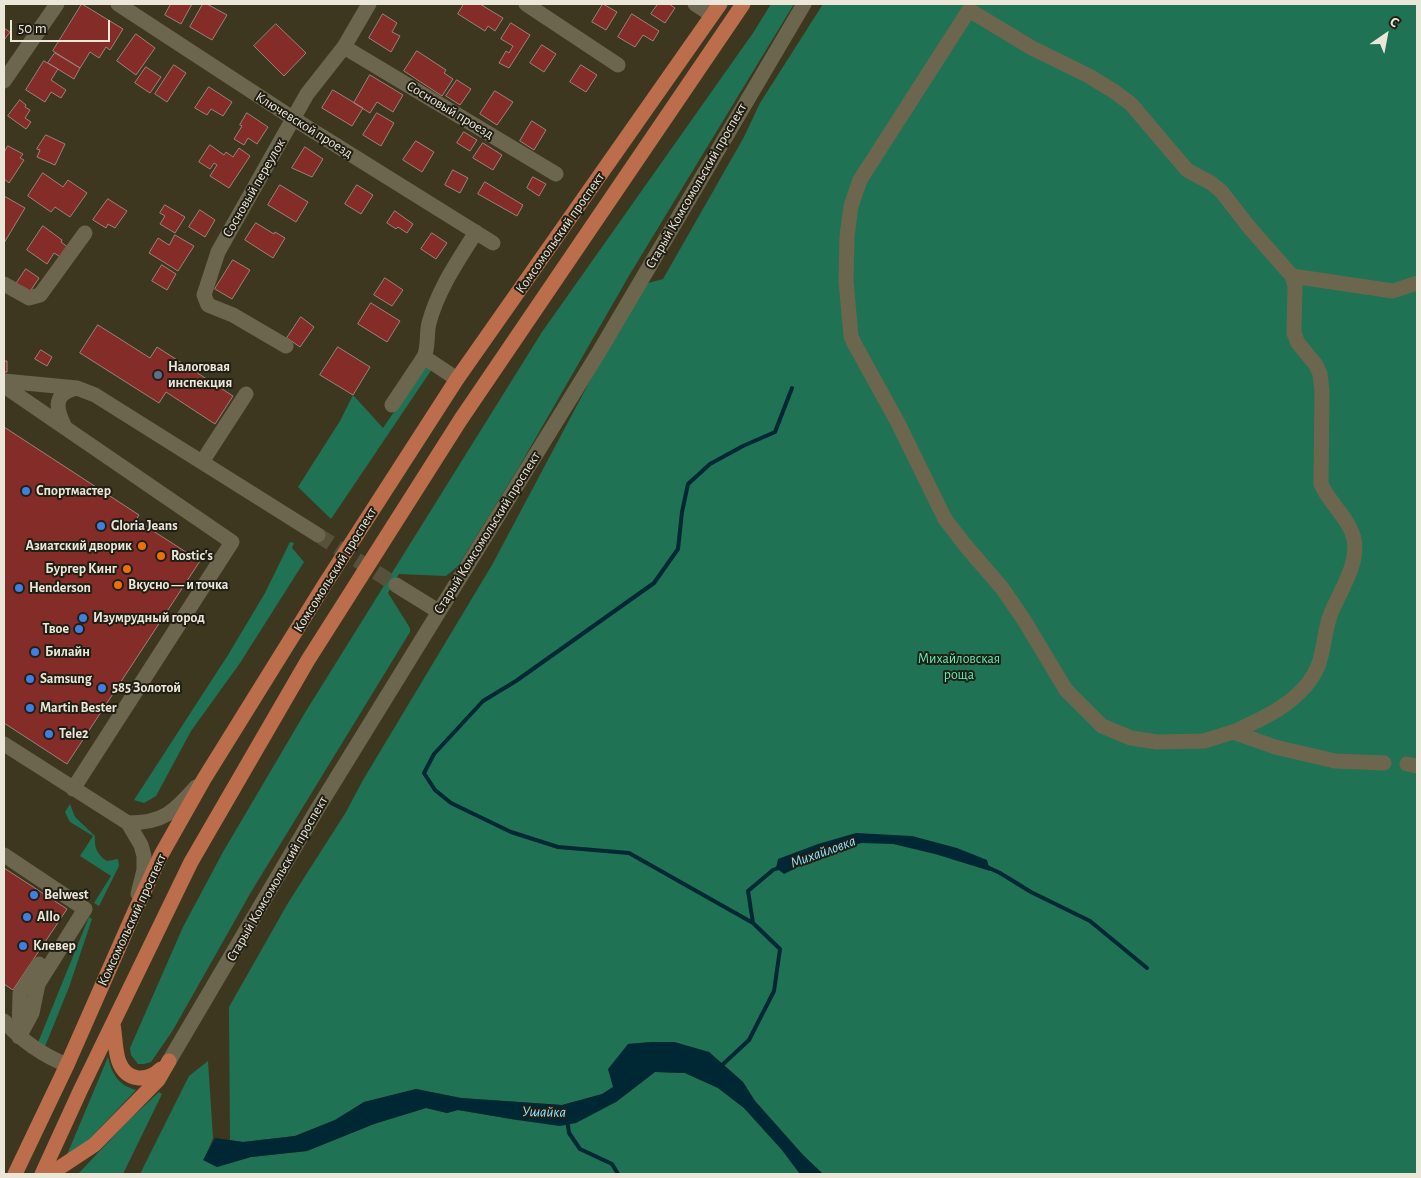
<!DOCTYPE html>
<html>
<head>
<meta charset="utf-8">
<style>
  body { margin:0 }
  #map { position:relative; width:1421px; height:1178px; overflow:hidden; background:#3d3720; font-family:"Alegreya Sans",sans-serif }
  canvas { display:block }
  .frame { position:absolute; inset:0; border:5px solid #eae6d8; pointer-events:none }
  .north { position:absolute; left:1361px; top:10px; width:50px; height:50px; -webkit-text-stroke:4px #211e14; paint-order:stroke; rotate:33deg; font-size:14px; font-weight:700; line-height:20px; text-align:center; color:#eae6d8 }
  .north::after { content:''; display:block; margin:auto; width:18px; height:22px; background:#eae6d8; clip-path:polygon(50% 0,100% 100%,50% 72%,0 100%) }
  .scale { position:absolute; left:10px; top:20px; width:100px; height:22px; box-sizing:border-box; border:2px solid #eae6d8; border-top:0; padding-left:6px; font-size:15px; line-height:18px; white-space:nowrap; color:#eae6d8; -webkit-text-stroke:4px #211e14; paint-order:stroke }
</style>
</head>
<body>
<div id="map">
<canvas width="1421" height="1178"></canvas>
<div class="frame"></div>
<div class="north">С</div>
<div class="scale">50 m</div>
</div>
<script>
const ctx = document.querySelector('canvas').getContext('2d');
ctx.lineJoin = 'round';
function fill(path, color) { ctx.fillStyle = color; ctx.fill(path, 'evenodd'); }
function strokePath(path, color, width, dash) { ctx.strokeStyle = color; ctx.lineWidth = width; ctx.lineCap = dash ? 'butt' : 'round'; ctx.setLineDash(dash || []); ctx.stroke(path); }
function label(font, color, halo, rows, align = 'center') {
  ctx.font = font + ' "Alegreya Sans",sans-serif'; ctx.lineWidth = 4; ctx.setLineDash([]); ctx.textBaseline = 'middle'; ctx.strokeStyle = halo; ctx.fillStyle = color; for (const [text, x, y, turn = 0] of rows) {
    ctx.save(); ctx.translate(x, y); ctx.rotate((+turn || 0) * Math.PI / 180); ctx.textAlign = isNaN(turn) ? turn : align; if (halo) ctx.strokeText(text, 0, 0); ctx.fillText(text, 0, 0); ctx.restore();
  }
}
fill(new Path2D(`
  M771,4H794L630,274L519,467L458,566L446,576L399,574L388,593L410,628V632L251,892L173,1030L151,1062L144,1064H138L131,1055L130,1048L183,927L223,852L306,711L542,332L753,33Z
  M823,4H1417V1174H823L803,1155L755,1101L743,1082L709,1052L674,1042H652L628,1044L613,1087L603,1094L562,1105L461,1098L416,1089L364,1102L335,1120L295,1136L243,1142L230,1140L229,1007L288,903L346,812L363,780L492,565L641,285L663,279L744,137L760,103Z
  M426,365L432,369L331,519L298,487L340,421L353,395L383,428Z
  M290,542L294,543L292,548L304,562L240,663L191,731L156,796L144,803L134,800L228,655L265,593Z
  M70,804L75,817L95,836C94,847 97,855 107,861L118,859L119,866L99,906L94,903L111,876L80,856L93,836L70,822L65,812Z
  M89,917L92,919L69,987L44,1049L37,1045Z
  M108,1057C112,1074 118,1085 136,1090L61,1169Z
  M208,1061L213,1138L204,1160L217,1167L251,1157L307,1151L374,1124L426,1108L447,1113L458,1110L517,1120L616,1102L655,1072L685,1073L718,1088L744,1108L782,1150L800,1174H140L189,1076Z
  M159,1092L162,1094L123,1174H78L128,1121Z`), '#207254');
fill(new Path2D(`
  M856,833L912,836L957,848L987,860L990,871L935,854L893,844L861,843L804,864L784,874L776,868L778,859L818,844Z
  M652,1042H674L709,1052L743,1082L755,1101L803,1155L823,1174H800L782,1150L744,1108L718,1088L685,1073L655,1072L616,1102L576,1123L560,1126L517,1120L458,1110L447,1113L426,1108L374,1124L307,1151L251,1157L217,1167L203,1160L215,1138L243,1142L295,1136L335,1120L364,1102L416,1089L461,1098L562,1105L602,1094L613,1087L608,1069L628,1044Z`), '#002834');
strokePath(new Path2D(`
  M985,866L1000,873L1031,892L1090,921L1147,968
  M753,923L629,853L558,847L511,832L451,803L435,790L424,773L434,754L483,701L516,681L654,583L678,549L682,512L688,484L710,464L743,446L775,432L792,388
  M720,1067L749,1040L774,991L780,949L753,923L748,891L773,870L781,867
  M567,1119L569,1133L580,1149L612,1164L618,1174`), '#002834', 4);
const building = new Path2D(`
  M82,4L123,29L110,50L106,47L99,58L90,52L80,68L53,51Z
  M171,4H192L181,24L165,15Z
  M203,4H207L227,15L212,40L190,27Z
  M464,4H480L503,18L495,31L488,26L485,31L458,14Z
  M603,4L617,12L606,30L592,22Z
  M658,4H669L675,8L665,23L651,14Z
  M383,14L397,23L392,32L400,36L391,52L369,38Z
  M632,14L659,31L653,41L643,35L635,47L618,37Z
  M511,23L530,35L509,68L499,63L506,51L509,53L513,46L501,39Z
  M276,24L306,53L284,76L254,46Z
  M4,28L10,32L4,40Z
  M136,34L155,48L136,75L117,61Z
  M542,45L556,54L544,72L530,63Z
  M417,51L446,70L444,73L453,79L442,96L404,71Z
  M55,53L80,68L74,79L48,63Z
  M44,61L58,69L51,80L66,90L61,98L51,92L45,102L26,90Z
  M174,65L186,73L167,102L155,94Z
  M581,65L597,75L586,92L570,82Z
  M146,67L161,77L150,93L135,83Z
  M370,75L403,95L393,112L377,102L370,113L354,103Z
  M457,80L471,89L460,105L446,96Z
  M209,87L232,102L223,116L211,109L207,115L195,108Z
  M333,90L363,108L352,126L322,108Z
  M495,91L513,102L497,125L480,114Z
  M20,100L26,105L25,107L30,110L25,118L31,122L26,129L8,116Z
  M247,113L268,127L257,144L248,138L244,145L234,139L242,126L240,125Z
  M377,113L394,123L381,146L363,135Z
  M532,121L546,130L534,150L520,141Z
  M464,132L477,140L470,151L457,143Z
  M46,135L65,144L55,165L37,157L40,150L37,149Z
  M416,141L434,152L422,172L403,160Z
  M483,143L502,155L493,170L473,158Z
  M210,145L224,155L226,152L233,157L239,148L250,156L229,188L210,176L217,165L214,163L210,169L199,162Z
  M8,146L23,154L20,158L24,160L9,183L4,179V153Z
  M305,147L323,159L312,177L292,168Z
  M453,170L468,178L460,193L445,185Z
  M43,173L63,187L68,180L87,193L70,217L55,207L51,212L28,196Z
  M533,177L546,184L539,196L527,188Z
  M485,182L523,205L517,216L478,194Z
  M280,185L308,202L296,222L268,205Z
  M357,185L373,195L361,214L345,204Z
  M4,196L25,208L4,243Z
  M108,199L127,211L115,228L108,224L106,228L93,220Z
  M165,205L185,217L175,233L160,224L165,216L160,213Z
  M200,210L215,220L205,237L189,227Z
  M395,211L413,224L407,233L398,227L396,229L387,223Z
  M256,223L274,234L275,232L285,238L273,258L245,240Z
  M43,226L62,240L61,242L69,248L62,258L54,253L47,264L27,250Z
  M432,233L447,243L436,259L421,249Z
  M175,235L194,246L178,271L149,253L158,238L169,245Z
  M233,260L250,270L232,299L215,289Z
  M162,265L176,274L167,290L152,281Z
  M26,269L39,278L29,293L16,284Z
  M385,278L403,290L392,306L374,295Z
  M371,303L400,321L387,342L358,324Z
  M301,317L314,327L300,347L287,338Z
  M98,325L150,358L157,347L233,396L215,424L166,392L159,403L80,353Z
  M338,347L370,367L353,395L320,375Z
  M41,350L52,357L47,366L35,359Z
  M4,361H7V372H4Z
  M4,427L139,515L136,520L200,561L67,764L4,723Z
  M4,868L67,909L13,990L4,984Z`);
fill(building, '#842d28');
strokePath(building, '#9d807c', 1);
strokePath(new Path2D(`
  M318,535L396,585`), '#57513c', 15, [15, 8]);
strokePath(new Path2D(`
  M118,4L294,119L493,243
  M526,4L618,65
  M695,4L712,15
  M344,47L556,174
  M4,81L57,4
  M1292,276L1393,291L1417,283
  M4,284L29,298L40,295L85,233
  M286,346L233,315L208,305L204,295L218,252L307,94L344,47L369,4
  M424,357C429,346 426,334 429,323C438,289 458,261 476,232
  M4,381L77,388L95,395L318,535
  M4,386L232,542L73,789
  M392,405L424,357L457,379
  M64,425C55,407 54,393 77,388
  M202,462L246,394
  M396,585L438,611
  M1233,732C1265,718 1304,700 1318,666C1325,648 1324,628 1332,611C1341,589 1359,564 1354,539C1349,518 1329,503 1321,484L1322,391L1320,374L1316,365L1298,343L1294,333L1295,286L1292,276L1249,227L1221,191L1211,183L1187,170L1131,104L1115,92L1089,76L1032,48L969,10L860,180L851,206L847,236L846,281L851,336L854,343L898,423L945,519L965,545L1002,588L1024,620L1066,690L1102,726L1131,738L1157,742L1204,741L1233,732L1275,747L1335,761L1384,763
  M4,744L128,823L141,845L144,856V870L138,894
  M1407,764L1417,766
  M128,823C163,823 174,812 196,787
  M4,855L85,909L38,984L32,1013L19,1037
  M4,1021C22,1041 42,1055 67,1065
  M19,1033L20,994L39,964
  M169,1061L318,808L599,352L804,4`), '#6d664e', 15);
strokePath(new Path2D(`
  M113,1024C115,1035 115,1052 119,1062C127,1082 147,1082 161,1069
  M15,1174L67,1065L134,913L161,855L204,779L325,584L457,379L720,4
  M42,1174L80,1091L191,862L308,660L461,419L743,4
  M50,1174L94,1145L158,1080L169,1061`), '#bc6d4c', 15);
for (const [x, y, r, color] of [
  [158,375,5,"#5c6f8a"],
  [26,491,5,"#3f7fe0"],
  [101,526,5,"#3f7fe0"],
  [142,546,5,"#e8710a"],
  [161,556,5,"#e8710a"],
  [127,569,5,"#e8710a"],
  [118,585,5,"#e8710a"],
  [19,588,5,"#3f7fe0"],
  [83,618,5,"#3f7fe0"],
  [79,629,5,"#3f7fe0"],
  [35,652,5,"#3f7fe0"],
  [30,679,5,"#3f7fe0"],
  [102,688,5,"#3f7fe0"],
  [30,708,5,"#3f7fe0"],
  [49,734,5,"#3f7fe0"],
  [34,895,5,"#3f7fe0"],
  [27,917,5,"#3f7fe0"],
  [23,946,5,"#3f7fe0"]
]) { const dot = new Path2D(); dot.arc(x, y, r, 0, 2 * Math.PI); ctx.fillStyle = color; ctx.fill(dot); strokePath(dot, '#211e14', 2); }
label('14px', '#eae6d8', '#211e14', [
  ["Сосновый проезд",450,110,31],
  ["Ключевской проезд",304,125,32],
  ["Старый Комсомольский проспект",696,186,-60],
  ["Сосновый переулок",254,188,-60],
  ["Комсомольский проспект",560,233,-55],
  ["Старый Комсомольский проспект",487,533,-58],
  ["Комсомольский проспект",335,570,-58],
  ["Старый Комсомольский проспект",277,879,-60],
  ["Комсомольский проспект",132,920,-65]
]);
label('bold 14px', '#eae6d8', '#211e14', [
  ["Налоговая",168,367],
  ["инспекция",168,383],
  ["Спортмастер",36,491],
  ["Gloria Jeans",111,526],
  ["Азиатский дворик",132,546,"right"],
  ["Rostic's",171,556],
  ["Бургер Кинг",117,569,"right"],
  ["Вкусно — и точка",128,585],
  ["Henderson",29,588],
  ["Изумрудный город",93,618],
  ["Твое",69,629,"right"],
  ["Билайн",45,652],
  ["Samsung",40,679],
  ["585 Золотой",112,688],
  ["Martin Bester",40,708],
  ["Tele2",59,734],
  ["Belwest",44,895],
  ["Allo",37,917],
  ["Клевер",33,946]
], 'left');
label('14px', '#5bf0b8', '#211e14', [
  ["Михайловская",959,659],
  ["роща",959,675]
]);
label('italic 15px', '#8ee3ff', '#211e14', [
  ["Михайловка",823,852,-20],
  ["Ушайка",544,1112,1]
]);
</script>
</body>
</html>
